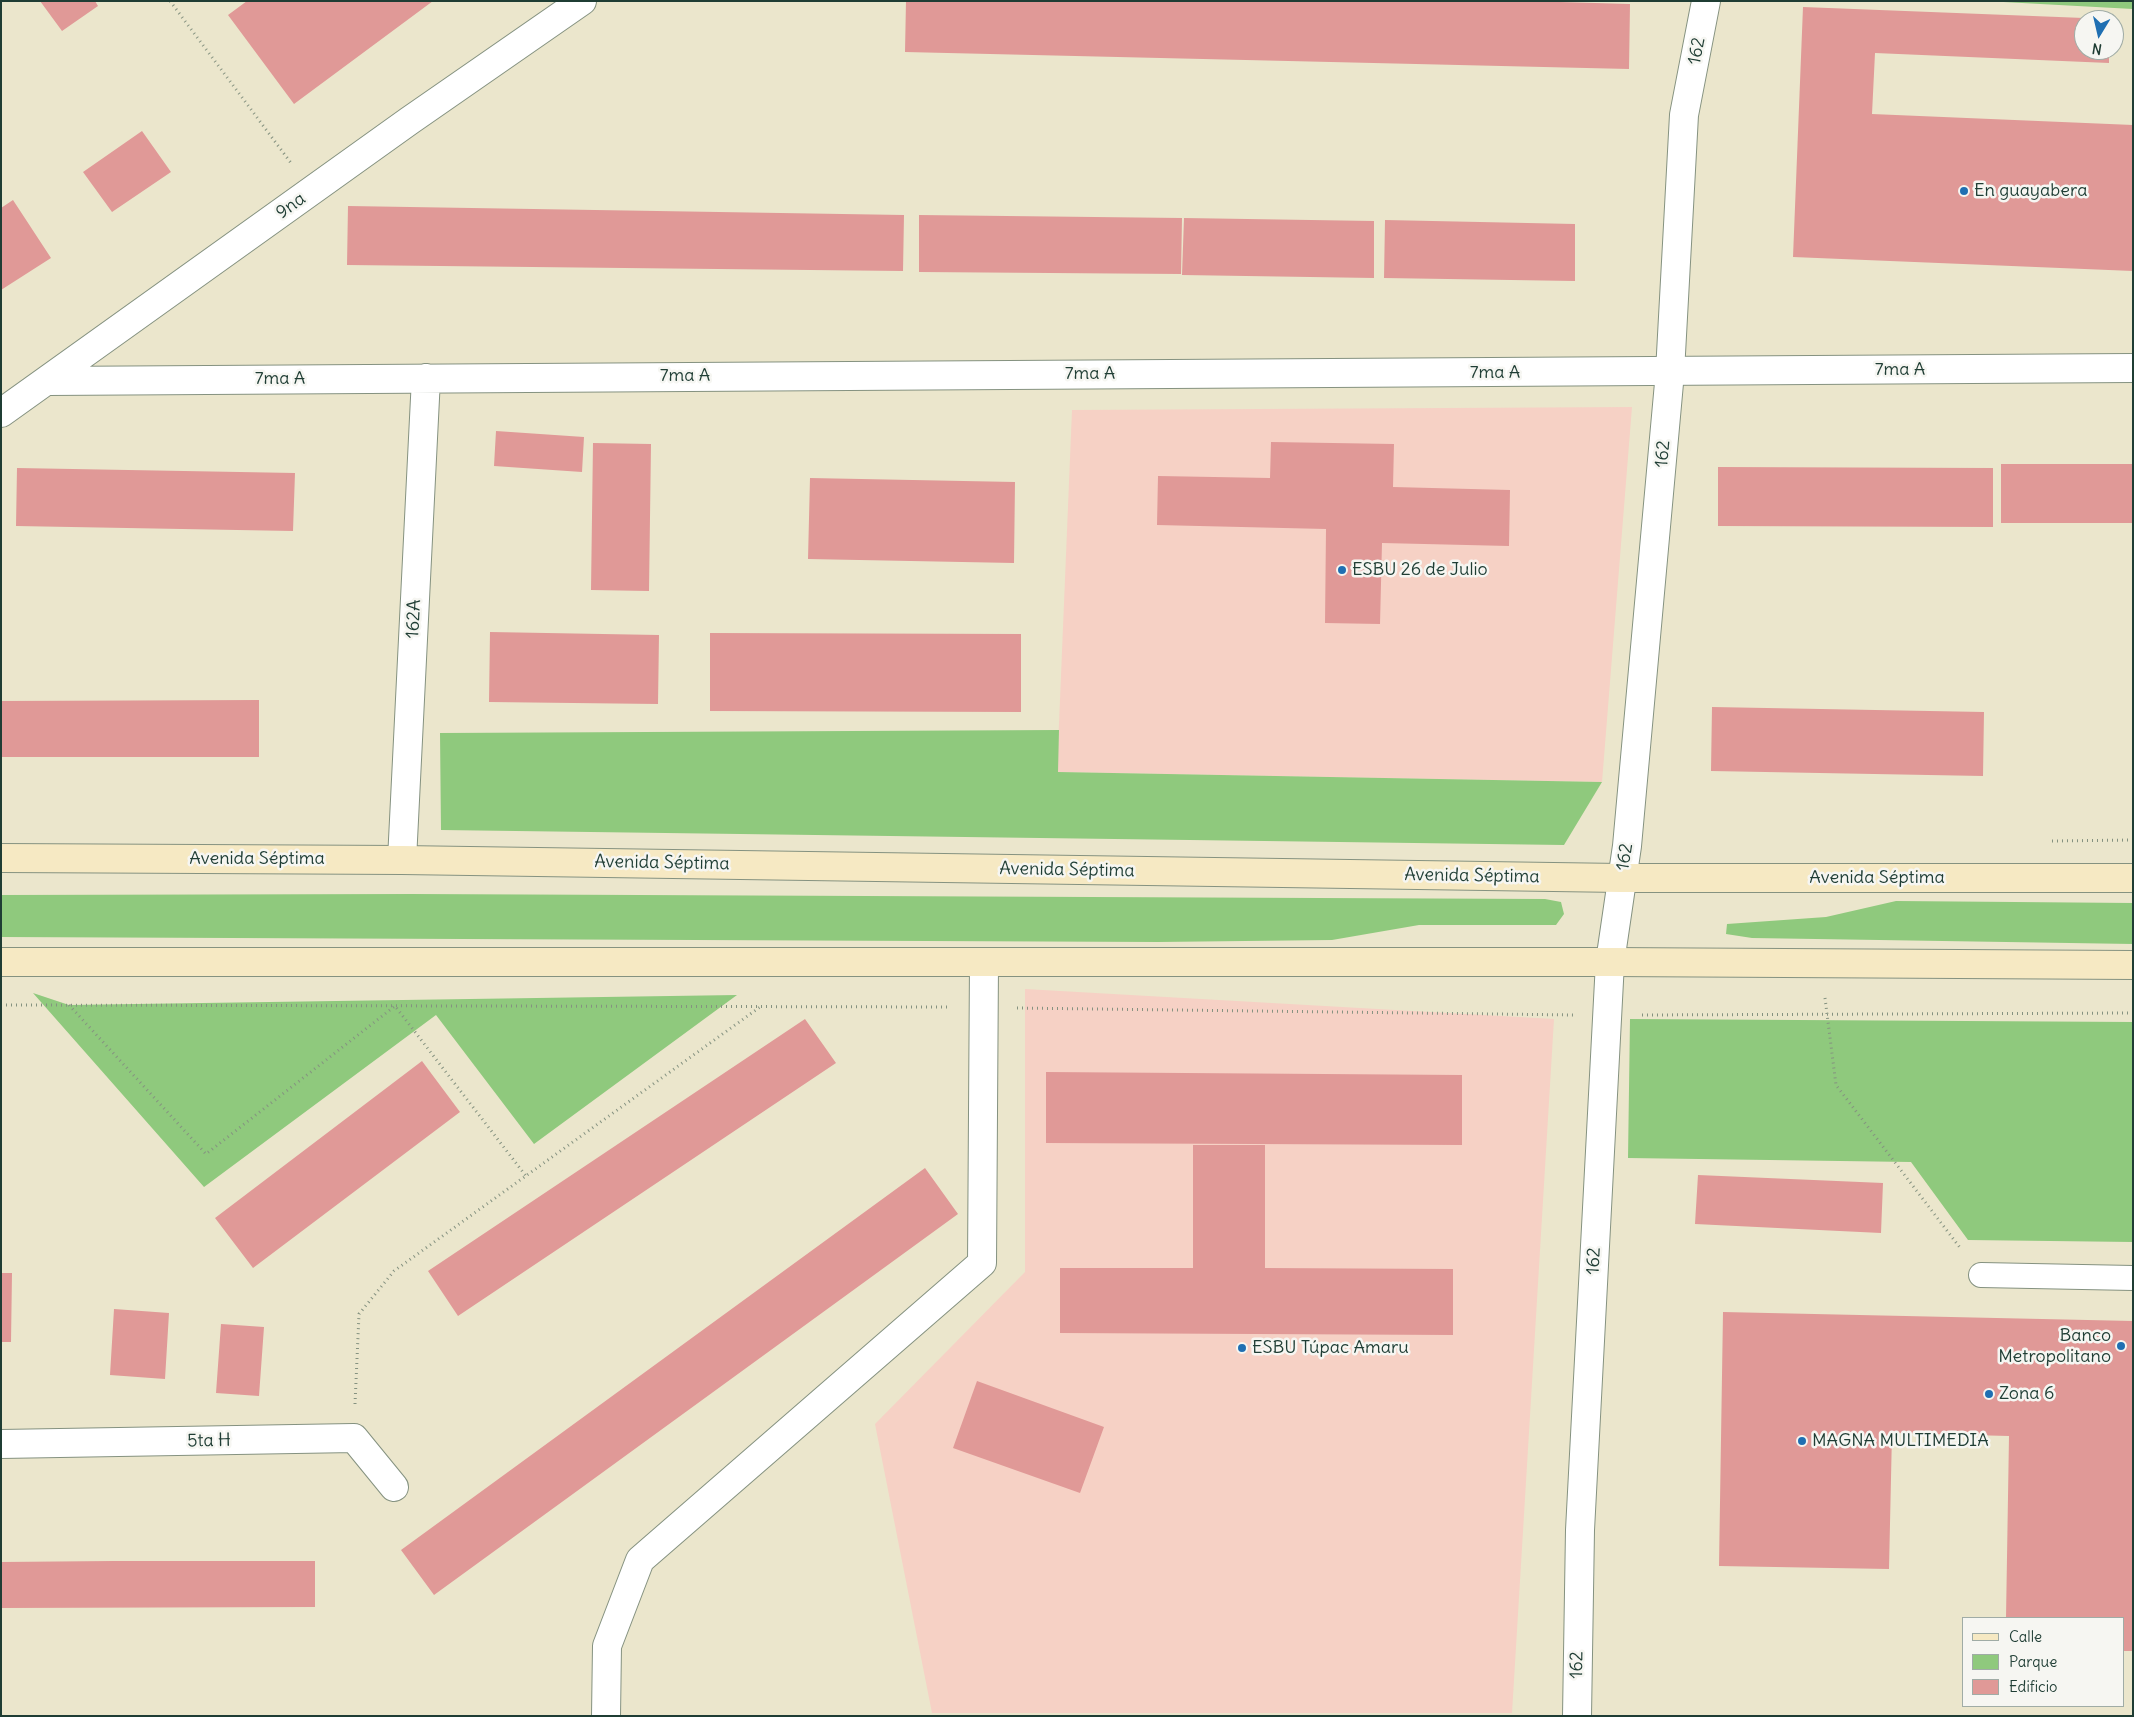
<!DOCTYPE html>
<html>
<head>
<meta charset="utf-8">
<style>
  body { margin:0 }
  #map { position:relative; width:2134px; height:1717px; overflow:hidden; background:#ebe6cc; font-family:Delius,sans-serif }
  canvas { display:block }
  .frame { position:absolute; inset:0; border:2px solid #1f3d34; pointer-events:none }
  .legend { position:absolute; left:1962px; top:1617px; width:162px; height:90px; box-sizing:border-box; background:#f6f6f2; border:1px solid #a0aca6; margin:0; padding:6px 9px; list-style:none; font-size:15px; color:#1f3d34 }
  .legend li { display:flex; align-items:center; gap:10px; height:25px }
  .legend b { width:25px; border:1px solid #a0aca6 }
  .north { position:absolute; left:2074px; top:10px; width:50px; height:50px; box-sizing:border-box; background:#f6f6f2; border:1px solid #a0aca6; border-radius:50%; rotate:189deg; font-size:14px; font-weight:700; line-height:20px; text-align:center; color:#1f3d34 }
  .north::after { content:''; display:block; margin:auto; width:18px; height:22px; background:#1f6fb2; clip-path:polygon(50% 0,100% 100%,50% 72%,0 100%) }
</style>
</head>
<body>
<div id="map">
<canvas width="2134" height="1717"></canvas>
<div class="frame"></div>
<ul class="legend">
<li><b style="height:6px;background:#f6e9c3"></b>Calle</li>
<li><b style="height:14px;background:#8fc97d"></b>Parque</li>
<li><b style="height:14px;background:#e09997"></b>Edificio</li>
</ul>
<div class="north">N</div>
</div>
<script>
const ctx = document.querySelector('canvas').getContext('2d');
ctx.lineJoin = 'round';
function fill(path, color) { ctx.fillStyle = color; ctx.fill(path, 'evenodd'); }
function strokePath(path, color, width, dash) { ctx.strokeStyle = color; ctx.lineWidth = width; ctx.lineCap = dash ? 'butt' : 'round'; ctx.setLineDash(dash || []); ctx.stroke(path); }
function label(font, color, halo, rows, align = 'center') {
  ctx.font = font + ' Delius,sans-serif'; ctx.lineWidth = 5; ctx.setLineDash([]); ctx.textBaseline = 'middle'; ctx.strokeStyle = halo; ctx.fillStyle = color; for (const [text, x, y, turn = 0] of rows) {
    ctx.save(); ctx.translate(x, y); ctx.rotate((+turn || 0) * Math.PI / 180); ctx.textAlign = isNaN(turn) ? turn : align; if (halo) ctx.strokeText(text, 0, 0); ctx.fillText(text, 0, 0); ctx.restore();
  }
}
fill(new Path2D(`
  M1632,407L1602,782L1057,772L1072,410Z
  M1025,989L1554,1019L1512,1713H932L875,1424L1025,1272Z`), '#f6d1c5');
fill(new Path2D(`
  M1985,1H2133V9Z
  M1059,730L1058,772L1602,782L1564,845L441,830L440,733Z
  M412,894L1545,899L1561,902L1564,914L1556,925H1419L1332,940L1158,942L1,937V895Z
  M1896,901L2133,903V944L1752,938L1726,934L1727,924L1826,917Z
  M33,993L69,1005L737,995L534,1144L436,1015L204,1187Z
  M1630,1019L2133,1022V1242L1968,1240L1911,1162L1628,1158Z`), '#8fc97d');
fill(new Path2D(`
  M40,1H95L98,6L62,31Z
  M247,1H433L294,104L228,15Z
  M906,1H1526L1630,4L1629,69L905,52Z
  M1803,7L2084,18V50H2109V63L1875,53L1872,114L2133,125V271L1793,257Z
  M142,131L171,172L112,212L83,172Z
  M13,200L51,258L1,290V208Z
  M348,206L904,215L903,271L347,265Z
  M919,215L1182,218L1181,274L919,272Z
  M1184,218L1374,221V278L1182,275Z
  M1385,220L1575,224V281L1384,278Z
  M496,431L584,437L582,472L494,466Z
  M1271,442L1394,444L1393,487L1510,490L1509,546L1382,543L1380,624L1325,623L1326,529L1157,525L1158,476L1270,478Z
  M593,443L651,444L649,591L591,590Z
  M2001,464H2133V523H2001Z
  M1718,467L1993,468V527L1718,526Z
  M17,468L295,473L293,531L16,526Z
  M810,478L1015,482L1014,563L808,559Z
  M490,632L659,635L658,704L489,702Z
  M710,633L1021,634V712L710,711Z
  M259,700V757H1V701Z
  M1712,707L1984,712L1983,776L1711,771Z
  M805,1019L836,1063L458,1316L428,1271Z
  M422,1061L460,1112L253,1268L215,1218Z
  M1046,1072L1462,1075V1145L1046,1143Z
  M1193,1145H1265V1268L1453,1269V1335L1060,1333V1268H1193Z
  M925,1168L958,1214L434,1595L401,1550Z
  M1698,1175L1883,1183L1881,1233L1695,1224Z
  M1,1273H12L11,1342H1Z
  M114,1309L169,1313L165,1379L110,1375Z
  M1723,1312L2133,1321V1651H2123V1618H2006L2009,1436L1892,1433L1889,1569L1719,1566Z
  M221,1324L264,1327L259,1396L216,1393Z
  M977,1381L1104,1427L1080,1493L953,1448Z
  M113,1561H315V1607L1,1608V1562Z`), '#e09997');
const service = new Path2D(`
  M1981,1275L2133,1278`);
const minor = new Path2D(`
  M47,381L2133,368
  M1,413L409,121L582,1
  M402,860L426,378
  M1,1444L354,1438L394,1487
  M606,1716L607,1646L640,1560L982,1263L984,963
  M1577,1716L1580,1530L1610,962`);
const tertiary = new Path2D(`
  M1610,962L1627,846L1670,372L1684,115L1706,1`);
const secondary = new Path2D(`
  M1,858L402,860L1621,878H2133
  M1,962H1610L2133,965`);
strokePath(service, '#859280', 26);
strokePath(minor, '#859280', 30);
strokePath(tertiary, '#859280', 30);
strokePath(secondary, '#859280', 30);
strokePath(new Path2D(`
  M170,1L291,163
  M2052,841L2133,840
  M1825,998L1836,1085L1961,1249
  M1,1005L951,1007
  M69,1005L206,1154L395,1006L526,1176
  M1017,1008L1573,1015
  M1642,1015L2133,1013
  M355,1404L359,1314L394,1271L760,1007`), '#859280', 3, [1, 4]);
strokePath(service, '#fff', 24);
strokePath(minor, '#fff', 28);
strokePath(tertiary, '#fff', 28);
strokePath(secondary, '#f6e9c3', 28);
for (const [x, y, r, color] of [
  [1964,191,5,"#1f6fb2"],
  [1342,570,5,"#1f6fb2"],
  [2121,1346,5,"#1f6fb2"],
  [1242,1348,5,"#1f6fb2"],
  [1989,1394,5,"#1f6fb2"],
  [1802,1441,5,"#1f6fb2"]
]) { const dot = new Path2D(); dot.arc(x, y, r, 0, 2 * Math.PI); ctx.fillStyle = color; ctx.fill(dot); strokePath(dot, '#f6f6f2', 2); }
label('18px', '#1f3d34', '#f6f6f2', [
  ["162",1697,51,-79],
  ["9na",291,206,-36],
  ["7ma A",1900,370],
  ["7ma A",1495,373],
  ["7ma A",1090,374],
  ["7ma A",685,376],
  ["7ma A",280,379],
  ["162",1663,454,-85],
  ["162A",414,619,-87],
  ["162",1625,857,-81],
  ["Avenida Séptima",257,859],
  ["Avenida Séptima",662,863,1],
  ["Avenida Séptima",1067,870,1],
  ["Avenida Séptima",1472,876,1],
  ["Avenida Séptima",1877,878],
  ["162",1594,1261,-87],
  ["5ta H",209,1441,-1],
  ["162",1577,1665,-89]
]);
label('18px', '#1f3d34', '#f6f6f2', [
  ["En guayabera",1974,191],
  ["ESBU 26 de Julio",1352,570],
  ["Banco",2111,1336,"right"],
  ["Metropolitano",2111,1357,"right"],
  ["ESBU Túpac Amaru",1252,1348],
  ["Zona 6",1999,1394],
  ["MAGNA MULTIMEDIA",1812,1441]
], 'left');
</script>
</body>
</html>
